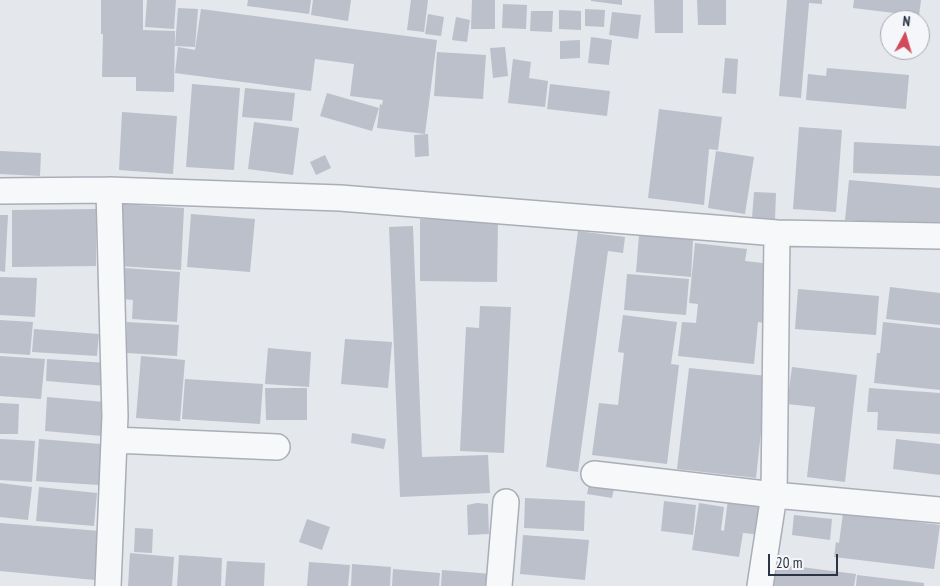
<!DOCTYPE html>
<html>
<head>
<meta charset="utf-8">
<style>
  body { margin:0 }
  #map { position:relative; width:940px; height:586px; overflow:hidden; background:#e4e7ec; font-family:"PT Sans Narrow",sans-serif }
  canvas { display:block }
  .north { position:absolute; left:880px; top:10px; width:50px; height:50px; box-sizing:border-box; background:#f4f6f9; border:1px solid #a4a8b1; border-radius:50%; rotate:6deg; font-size:14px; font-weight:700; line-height:20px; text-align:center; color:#2b3445 }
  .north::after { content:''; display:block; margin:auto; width:18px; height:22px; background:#d1495b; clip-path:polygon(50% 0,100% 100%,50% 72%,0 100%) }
  .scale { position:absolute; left:768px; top:554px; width:70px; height:22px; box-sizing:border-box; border:2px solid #2b3445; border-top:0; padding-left:6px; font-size:15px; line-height:18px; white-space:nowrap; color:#2b3445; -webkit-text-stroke:4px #f4f6f9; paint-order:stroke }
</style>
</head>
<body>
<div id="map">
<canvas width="940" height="586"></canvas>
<div class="north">N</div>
<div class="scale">20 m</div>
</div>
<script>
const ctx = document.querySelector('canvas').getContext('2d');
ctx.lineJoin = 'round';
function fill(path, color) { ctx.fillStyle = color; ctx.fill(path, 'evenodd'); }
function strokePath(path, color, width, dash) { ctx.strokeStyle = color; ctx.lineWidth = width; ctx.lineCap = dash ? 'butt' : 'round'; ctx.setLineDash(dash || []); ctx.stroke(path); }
fill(new Path2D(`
  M101,0H143V30L175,31L174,92L136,91V77H102L103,34H101Z
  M147,0H176L174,29L145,27Z
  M248,0H311L309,14L247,6Z
  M313,0H351L348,21L311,15Z
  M411,0H428L424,32L407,30Z
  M472,0H495V29H471Z
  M591,0H622V5L591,1Z
  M654,0H683V33H655Z
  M697,0H726V25H698Z
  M787,0H822V4L809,3L801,98L779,96Z
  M854,0H921L919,16L853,8Z
  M503,4L527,5L526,29L502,28Z
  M178,8L198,9L195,47L175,46Z
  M201,9L437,40L425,134L377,128L380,104L382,105L383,100L350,96L354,64L315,59L311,91L175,73L178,47L195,50Z
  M585,9L605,10L604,27L585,26Z
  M559,10L581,11V30L559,29Z
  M531,11H553L552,32L530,31Z
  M612,12L641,15L638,39L609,35Z
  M428,14L444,17L441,36L425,34Z
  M456,17L470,20L467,42L452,40Z
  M591,37L612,40L609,65L588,63Z
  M580,40V58L560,59V41Z
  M505,47L508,76L493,78L490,48Z
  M437,52L486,55L483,99L434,96Z
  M725,58L738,59L736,94L722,93Z
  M513,59L531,62L529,78L548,81L545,107L508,103Z
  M827,68L909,75L906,109L806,100L808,74L826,76Z
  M192,84L240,88L234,170L186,167Z
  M550,84L610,91L607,116L547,109Z
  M245,88L295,93L292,121L242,117Z
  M327,93L379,108L372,131L320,116Z
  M659,109L722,117L718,150L709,149L704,205L648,198Z
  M122,112L177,116L173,174L119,170Z
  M254,122L299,128L293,175L248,169Z
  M799,127L842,130L836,212L793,209Z
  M428,134L429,156L415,157L414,135Z
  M854,142L940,146V176L853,173Z
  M0,151L41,153L40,176L0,174Z
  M716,151L754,157L745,214L708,208Z
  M325,155L331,168L316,175L310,162Z
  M849,180L940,188V228L845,220Z
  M754,192L776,193L775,219L752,218Z
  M122,204L184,208L181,270L119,266Z
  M96,209V266L12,267V210Z
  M191,214L255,219L250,272L187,267Z
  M0,215H8L5,272L0,271Z
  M420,219L498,220L497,282L420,281Z
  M413,226L422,457L488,455L490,493L400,497L389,227Z
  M578,231L625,237L623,253L608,251L578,472L546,467Z
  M639,235L693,240L691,277L636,272Z
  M695,243L747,249L745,261L771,264L765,323L758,322L754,364L678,356L682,322L696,323L698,304L689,303Z
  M125,268L180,272L177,322L132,319L133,300L123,299Z
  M627,274L689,279L686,315L624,310Z
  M0,277L37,278L35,317L0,315Z
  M890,287L940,293V325L886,319Z
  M798,289L879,296L876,335L795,329Z
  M480,306L511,307L504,453L460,451L466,327L479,328Z
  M623,315L677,322L671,364L679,365L667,464L592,455L599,403L618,405L624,353L618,352Z
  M0,320L33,322L30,355L0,353Z
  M127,322L179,325L177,356L126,353Z
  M883,322L940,328V390L874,383L877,353H880Z
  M34,329L99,334L97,356L32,352Z
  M345,339L392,342L388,388L341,384Z
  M268,348L311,352L309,387L265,384Z
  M0,356L45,359L41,399L0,396Z
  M141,356L185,360L180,421L136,418Z
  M47,359L108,363L106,386L46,381Z
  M792,367L857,375L845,482L807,477L815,407L787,404Z
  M689,368L767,376L756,478L677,469Z
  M185,379L263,384L260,424L182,419Z
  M265,388H307V420H266Z
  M869,388L940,393V434L877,430L878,412H867Z
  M47,397L105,402L102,436L45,431Z
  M0,403L19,404L18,434H0Z
  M352,433L386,439L384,449L351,443Z
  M0,439L35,441L32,482L0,480Z
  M39,439L101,444L99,485L36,481Z
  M896,439L940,444V475L893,469Z
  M590,479L615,483L612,498L587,494Z
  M0,483L32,487L28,520L0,517Z
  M39,487L97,493L94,526L36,521Z
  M525,498L585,501L584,531L524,528Z
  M728,499L765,503L761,535L736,532L743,533L739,557L692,550L699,503L724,507L721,530L724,531Z
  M664,501L696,505L693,535L661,531Z
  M477,503L488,504L489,534L468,535L467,505Z
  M843,513L940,525L934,569L834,557L836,542L839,543Z
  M794,515L832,519L830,540L792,535Z
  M307,519L330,527L322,550L299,542Z
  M0,523L100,531L95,580L0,571Z
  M135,528L153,529L152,553L134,552Z
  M523,535L589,540L585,580L520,574Z
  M130,553L174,557L172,586H128Z
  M179,555L222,558L221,586H177Z
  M227,561L265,563L264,586H225Z
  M309,562L350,565L348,586H307Z
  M352,564L391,567L390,586H351Z
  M777,564L856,574L854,586H774Z
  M393,569L440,573L439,586H392Z
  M442,570L492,574L491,586H441Z
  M857,575L924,583V586H856Z`), '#bbc0ca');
const minor = new Path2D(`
  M0,191L109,190L340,198L777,233L940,236
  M114,440L277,447
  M594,474L774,495L940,510
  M108,586L115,416L109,190
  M499,586L506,502
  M760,586L774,495L777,233`);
strokePath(minor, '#a9aeb7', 28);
strokePath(minor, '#f7f8fa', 25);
</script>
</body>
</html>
